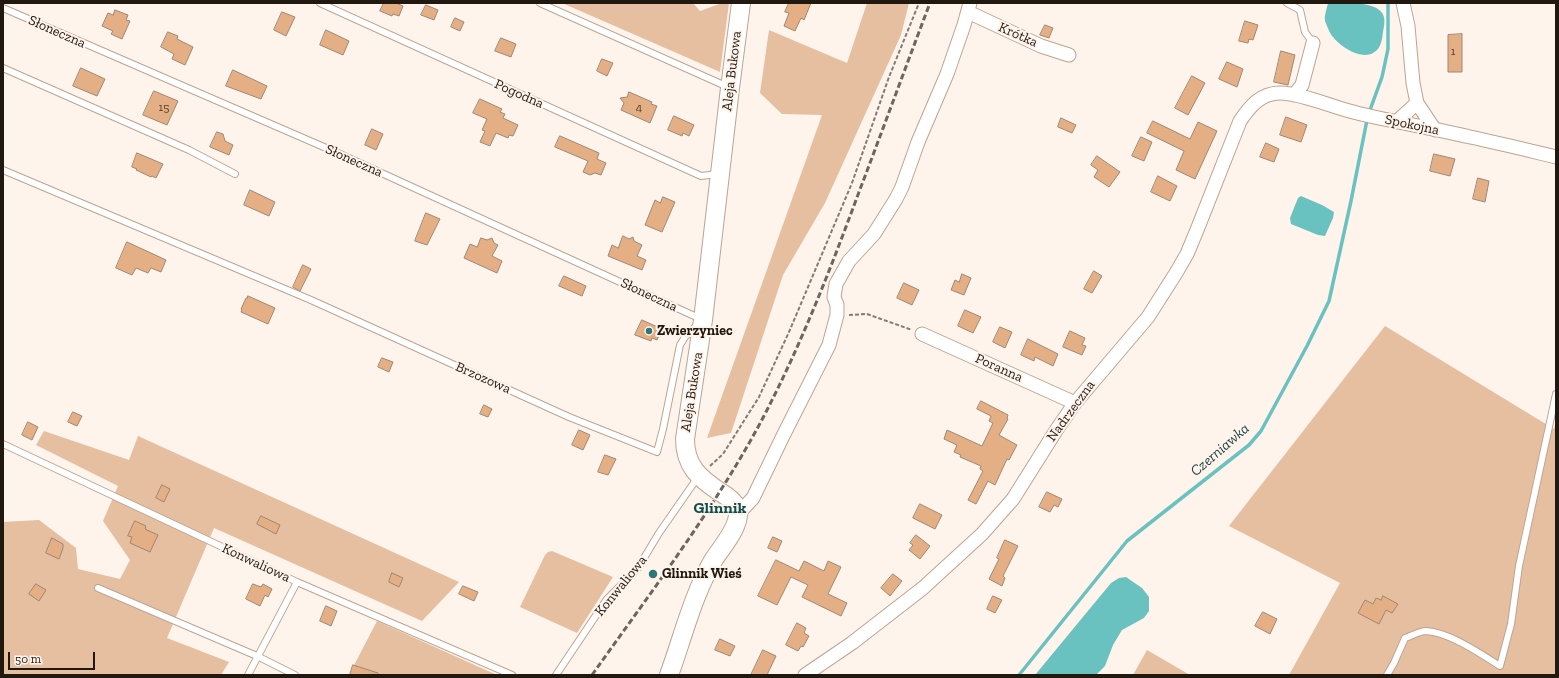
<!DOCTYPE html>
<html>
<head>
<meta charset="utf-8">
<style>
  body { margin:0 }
  #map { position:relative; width:1559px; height:678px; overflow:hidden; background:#fff4ec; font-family:"Zilla Slab",serif }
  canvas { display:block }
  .frame { position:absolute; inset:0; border:4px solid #211810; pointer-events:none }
  .scale { position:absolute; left:8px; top:652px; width:87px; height:18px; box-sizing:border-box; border:2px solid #211810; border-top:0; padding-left:5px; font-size:12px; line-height:14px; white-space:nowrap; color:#211810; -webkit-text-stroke:3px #fff4ec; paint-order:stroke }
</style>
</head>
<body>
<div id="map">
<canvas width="1559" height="678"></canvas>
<div class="frame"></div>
<div class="scale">50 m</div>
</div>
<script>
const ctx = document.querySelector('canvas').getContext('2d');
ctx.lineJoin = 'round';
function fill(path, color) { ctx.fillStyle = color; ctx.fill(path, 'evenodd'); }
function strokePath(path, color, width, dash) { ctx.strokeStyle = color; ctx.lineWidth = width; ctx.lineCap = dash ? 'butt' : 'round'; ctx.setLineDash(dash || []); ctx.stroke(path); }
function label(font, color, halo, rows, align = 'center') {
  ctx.font = font + ' "Zilla Slab",serif'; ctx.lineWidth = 4; ctx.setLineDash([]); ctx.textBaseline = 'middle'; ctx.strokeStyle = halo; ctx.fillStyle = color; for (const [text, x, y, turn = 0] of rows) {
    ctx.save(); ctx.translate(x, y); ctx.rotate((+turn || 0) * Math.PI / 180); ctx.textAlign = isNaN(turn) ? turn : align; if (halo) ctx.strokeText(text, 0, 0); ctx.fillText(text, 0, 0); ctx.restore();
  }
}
fill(new Path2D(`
  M562,3H693L700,11L722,3H729L720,72Z
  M867,3H909L901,35L825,203L783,275L731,433L707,438L822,115L782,114L760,93L769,30L847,63Z
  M1385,326L1554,429L1556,420V675H1289L1340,583L1229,526Z
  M44,431L129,460L138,436L459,582L422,621L214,528L167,638L229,662L221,675H3V522L39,520L76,548L78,569L120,579L130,560L103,521L118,486L36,445Z
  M552,551L613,577L577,633L520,607L545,555L548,552Z
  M377,621L497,675H349Z
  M1147,650L1190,675H1133Z`), '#e5bfa0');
fill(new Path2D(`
  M1328,3C1342,3 1380,0 1384,17C1385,21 1384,27 1383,32C1382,40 1381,49 1373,53C1361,60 1341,47 1333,37C1330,34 1327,26 1325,21C1324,16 1327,8 1328,3Z
  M1301,196L1322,205L1334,212L1333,218L1325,236L1318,235L1291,224L1290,218L1298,198Z
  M1126,577L1142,588L1149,597V611L1144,618L1122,630L1113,645L1105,666L1096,675H1035L1111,583L1119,578Z`), '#6ac2c0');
strokePath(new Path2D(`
  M1370,110L1382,77L1388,49V3
  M1019,675L1127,541L1249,445L1261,431L1307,346L1329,301L1351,201L1367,120`), '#6ac2c0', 3.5);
const building = new Path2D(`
  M384,3H396L403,6L399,16L393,14L392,16L380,11Z
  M789,3H811L804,20L801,18L795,31L784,26L789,13L785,12Z
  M426,5L438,10L434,20L421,15Z
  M115,10L128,15L126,20L130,21L122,39L111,34L113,31L102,26L108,13L113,15Z
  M282,12L295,17L286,36L274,30Z
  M455,18L464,22L460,31L451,27Z
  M1245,21L1258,25L1253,40L1249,39L1248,43L1239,41Z
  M1045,25L1053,28L1049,38L1040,35Z
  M326,30L349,41L343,55L320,45Z
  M168,32L178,36L177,39L193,47L185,65L172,59L174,54L161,47Z
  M1462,34V72H1448V35Z
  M501,38L516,44L511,57L495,51Z
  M1281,51L1295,55L1288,85L1274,82Z
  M602,59L613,63L607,76L597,71Z
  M1227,62L1243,69L1237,87L1219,79Z
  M81,68L105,79L97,96L73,86Z
  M233,70L267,86L261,99L226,86Z
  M1192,76L1205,83L1188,115L1175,108Z
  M154,91L178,101L167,125L143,115Z
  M629,92L652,102L651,104L657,106L650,123L621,110L624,103L620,98L627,97Z
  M480,99L502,109L500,112L505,114L503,118L518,125L513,136L509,135L508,138L496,133L490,146L480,142L485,131L482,130L487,119L473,113Z
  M674,116L694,125L689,136L683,133L682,136L668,130Z
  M1286,117L1307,125L1301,142L1280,135Z
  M1061,118L1076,125L1072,133L1058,127Z
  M1153,121L1190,139L1198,122L1217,131L1195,179L1176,170L1184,151L1147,133Z
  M372,129L383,134L376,150L365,145Z
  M217,132L223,134L225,141L233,145L229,155L210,147Z
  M560,136L599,153L597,159L606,163L601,175L595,173L590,175L583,172L588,161L555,147Z
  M1141,137L1152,142L1144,161L1132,156Z
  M1266,143L1279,149L1274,162L1260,157Z
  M137,153L163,164L156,178L152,176L151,177L136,170L137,169L132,167Z
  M1434,154L1455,159L1450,176L1430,171Z
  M1097,156L1120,172L1109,187L1094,177L1098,170L1091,165Z
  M1158,176L1177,186L1170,201L1151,192Z
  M1478,178L1489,181L1485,202L1473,199Z
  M250,190L275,202L269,216L244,205Z
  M663,197L675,202L662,232L645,225L655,200L660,203Z
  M426,213L440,219L427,245L415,241Z
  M623,236L629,239L633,237L634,241L642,245L637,256L646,260L642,270L608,256L612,245L618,248Z
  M481,238L487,240L492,238L494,243L498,245L492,256L502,261L497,273L464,258L470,244L477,247Z
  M127,242L166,260L161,272L151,268L148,273L136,268L132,275L116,268Z
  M303,265L311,269L300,291L293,287Z
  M1094,271L1102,276L1092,293L1084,289Z
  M962,274L971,278L964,295L951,290L955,280L959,282Z
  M564,276L586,286L582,296L559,286Z
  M904,283L919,290L912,305L897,298Z
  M248,296L275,308L268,324L241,312L242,310L241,309L246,298H247Z
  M965,310L981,317L973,333L958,326Z
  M642,320L662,329L657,340L652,338L651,341L635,335Z
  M1000,327L1012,332L1005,348L993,342Z
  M1070,331L1085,338L1082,345L1086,346L1082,355L1063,347Z
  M1028,339L1058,354L1053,366L1035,357L1034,361L1021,355Z
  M382,358L393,362L389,372L378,367Z
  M981,401L1008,415L1007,418L1008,419L999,435L1017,445L1009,460L1007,459L995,485L988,481L976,504L968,500L983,471L980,469L981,466L960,457L961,455L954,452L957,445L944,439L947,430L982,446L993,423L989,421L991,416L977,409Z
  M484,405L492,409L488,417L480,414Z
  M73,412L82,416L77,426L68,422Z
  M28,422L38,427L32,440L22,435Z
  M579,430L590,435L583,450L572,445Z
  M605,455L616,459L608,475L598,472Z
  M162,485L170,489L164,502L156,498Z
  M1047,492L1062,499L1058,507L1054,505L1050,512L1039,507Z
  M920,504L942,515L935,529L913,518Z
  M261,516L280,525L276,534L257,524Z
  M135,521L146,526L145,529L158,535L150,552L130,543L132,537L128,536Z
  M916,535L930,546L920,559L909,550L913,545L910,543Z
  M773,537L782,541L777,552L768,548Z
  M52,538L63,544V548L59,559L46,553Z
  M1005,540L1018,546L1003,576L1005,578L1002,586L989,579L999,559L997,558Z
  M776,560L799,571L804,561L824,571L828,561L841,567L828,594L847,603L841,616L802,597L808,585L791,577L777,605L758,596Z
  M392,573L403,578L399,587L389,582Z
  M893,574L902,581L890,596L881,588Z
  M36,584L46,590L39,601L29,594Z
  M253,584L261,587L263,584L272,589L268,597L265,595L260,606L246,599Z
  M463,586L478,592L474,601L459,594Z
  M993,596L1002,600L995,613L987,609Z
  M1383,596L1398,604L1392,613L1386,610L1379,624L1358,613L1365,600L1373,604L1376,598L1381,600Z
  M326,606L337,611L331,626L320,621Z
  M1263,612L1277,619L1270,634L1255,626Z
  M797,623L806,628L804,633L809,636L803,647L801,646L798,651L786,645Z
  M720,639L735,646L730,656L715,650Z
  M763,650L776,656L767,675H751Z
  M353,665L378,673V675H350Z`);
fill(building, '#e4af84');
strokePath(building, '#9f8774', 1);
const lane = new Path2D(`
  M320,3L701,176L718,174
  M540,3L728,87
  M1287,3L1300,10L1305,32L1313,43
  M3,8L340,154L701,319
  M3,68L189,150L235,174
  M3,170L311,300L569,417L657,452L663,429L680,345L685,337L698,324
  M3,444L297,582L512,675
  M98,588L257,656L295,675
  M248,675L297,582
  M556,675L607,599L638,568L659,533L698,477
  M1387,675L1394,663L1405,638C1411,636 1420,631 1426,631C1449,632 1481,654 1500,666L1511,624L1519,566L1556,394`);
const street = new Path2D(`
  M968,12L1041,46L1069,55
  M1294,95L1302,85L1313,43
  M1417,103L1435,130
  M1396,122L1417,103L1413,83L1408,26L1403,3
  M922,334L1075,403
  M738,514L753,498L783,436L829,345L837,315V305L834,297L836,284L849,261L874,234L896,199L902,187L918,142L947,74L964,25L970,3
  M805,675L852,643L923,588L982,534L1013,499L1057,429L1075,403L1148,317L1176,273L1187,254L1197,230L1240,121C1250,106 1261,93 1280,93C1301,93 1335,108 1357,113C1394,122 1432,128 1470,137C1499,143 1527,150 1556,157`);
const secondary = new Path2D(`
  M669,675C683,637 693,594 714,559C722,547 743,523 737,508C734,501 727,496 720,492C699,478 685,466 685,439L703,320L730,88L741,3`);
strokePath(lane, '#bda491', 8);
strokePath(street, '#bda491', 15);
strokePath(secondary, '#bda491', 20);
strokePath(new Path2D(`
  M849,315L867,314L912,330
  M710,466L723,454L759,397L789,332L852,183L889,77L919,3`), '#857b73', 2, [4, 2]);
strokePath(lane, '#fff', 6);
strokePath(street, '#fff', 13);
strokePath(secondary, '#fff', 18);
strokePath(new Path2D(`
  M592,675C649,595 709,516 757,429C798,353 829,273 859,192C883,129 906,66 930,3`), '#6f655d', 3, [6, 3]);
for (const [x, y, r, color] of [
  [649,331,4,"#2d7776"],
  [653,574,5,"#2d7776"]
]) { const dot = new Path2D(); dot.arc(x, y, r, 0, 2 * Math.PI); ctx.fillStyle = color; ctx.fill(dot); strokePath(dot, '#fff4ec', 1.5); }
label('12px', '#523e2d', null, [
  ["1",1453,52],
  ["15",164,108],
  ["4",639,108]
]);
label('14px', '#211810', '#fff4ec', [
  ["Słoneczna",57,32,24],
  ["Krótka",1018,35,24],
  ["Aleja Bukowa",732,71,-83],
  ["Pogodna",519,94,24],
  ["Spokojna",1412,125,12],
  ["Słoneczna",354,161,24],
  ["Słoneczna",649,295,25],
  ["Poranna",999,368,24],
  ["Brzozowa",483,378,24],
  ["Aleja Bukowa",692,392,-81],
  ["Nadrzeczna",1071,411,-54],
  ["Konwaliowa",256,563,25],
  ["Konwaliowa",621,586,-51]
]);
label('bold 14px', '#211810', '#fff4ec', [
  ["Zwierzyniec",657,331],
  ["Glinnik Wieś",662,574]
], 'left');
label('italic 15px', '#143d3d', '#fff4ec', [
  ["Czerniawka",1220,450,-41]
]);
label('bold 16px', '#0f4e4d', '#fff4ec', [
  ["Glinnik",720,508]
]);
</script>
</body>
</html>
